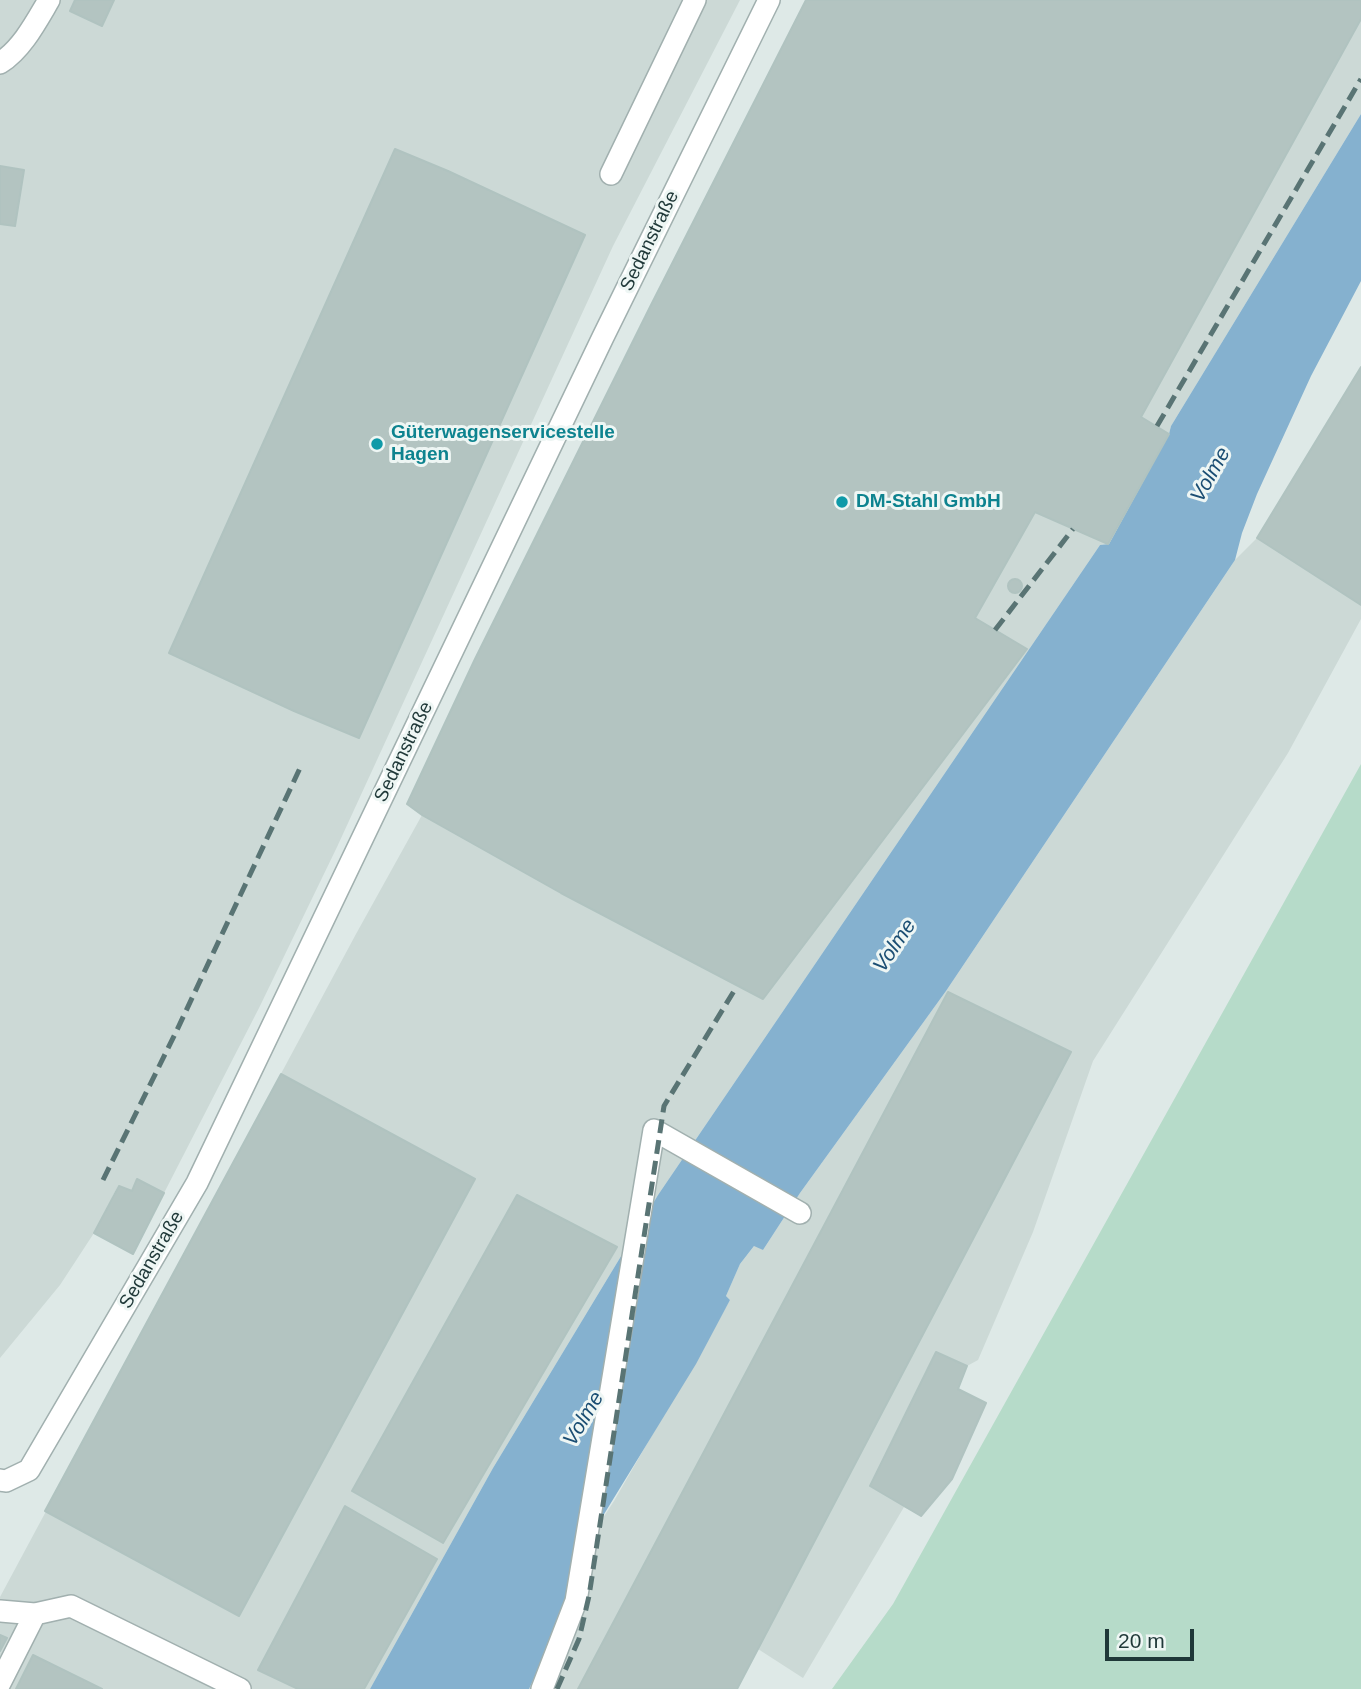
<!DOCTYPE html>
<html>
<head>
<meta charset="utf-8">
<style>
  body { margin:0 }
  #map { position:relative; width:1361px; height:1689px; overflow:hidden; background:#dee9e7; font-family:Helvetica,sans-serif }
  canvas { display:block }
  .scale { position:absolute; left:1105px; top:1629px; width:89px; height:32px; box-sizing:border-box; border:4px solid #1f3838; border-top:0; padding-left:9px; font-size:21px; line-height:24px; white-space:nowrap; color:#1f3838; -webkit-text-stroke:5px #eef6f4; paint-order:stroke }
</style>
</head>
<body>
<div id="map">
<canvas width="1361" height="1689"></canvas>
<div class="scale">20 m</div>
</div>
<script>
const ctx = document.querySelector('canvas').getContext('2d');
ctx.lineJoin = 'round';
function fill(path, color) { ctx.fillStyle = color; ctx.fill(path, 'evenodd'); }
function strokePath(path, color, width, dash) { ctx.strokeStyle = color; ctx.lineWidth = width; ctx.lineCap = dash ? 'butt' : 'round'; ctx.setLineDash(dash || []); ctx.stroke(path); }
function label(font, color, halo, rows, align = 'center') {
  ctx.font = font + ' Helvetica,sans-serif'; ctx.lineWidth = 6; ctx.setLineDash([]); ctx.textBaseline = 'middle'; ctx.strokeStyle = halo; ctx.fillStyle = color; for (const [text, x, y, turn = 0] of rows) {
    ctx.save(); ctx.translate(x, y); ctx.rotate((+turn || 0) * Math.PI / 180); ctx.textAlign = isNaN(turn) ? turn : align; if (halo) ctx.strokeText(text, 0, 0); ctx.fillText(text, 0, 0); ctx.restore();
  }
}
fill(new Path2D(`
  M0,0H740L613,246L337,847L259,1008L164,1193L137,1180L132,1191L118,1186L94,1233L60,1285L0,1358Z
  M806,0H1361V114L1171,426L1169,434L1108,544L1100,545L658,1195L493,1468L370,1689H0V1597L356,934L422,815L407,804L475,659L650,307Z
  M1361,367V619L1288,753L1093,1061L1033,1232L978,1360L967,1366L958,1389L986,1403L952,1479L921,1516L904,1507L803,1678L758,1649L737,1689H529L566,1610L579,1555L614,1501L730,1300L726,1296L740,1264L755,1245L763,1250L800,1193L946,991L1235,560L1257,538Z`), '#ccd9d6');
fill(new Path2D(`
  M1361,764V1689H832L893,1604Z`), '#b6dbc9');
fill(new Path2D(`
  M1361,114V281L1311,376L1257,494L1242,533L1235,560L946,991L800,1193L763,1250L754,1246L740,1264L726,1296L730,1300L696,1364L579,1555L566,1610L529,1689H370L493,1468L658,1195L1100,545L1109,544L1169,434L1171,426Z`), '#85b1cf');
const building = new Path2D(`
  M75,0H114L102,26L70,11Z
  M806,0H1361V19L1141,417L1169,434L1108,544L1035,512L975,618L1027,649L763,999L561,893L422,815L407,804L475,659L650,307Z
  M395,149L448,171L585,235L359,738L294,711L169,653Z
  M0,166L24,170L15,226L0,224Z
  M1361,367V605L1257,538Z
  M1008 586a7 7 0 1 1 14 0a7 7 0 1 1-14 0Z
  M948,992L1071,1052L737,1689H578Z
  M281,1074L475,1179L239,1616L45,1511Z
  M137,1179L164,1193L133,1254L94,1233L119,1186L132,1191Z
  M517,1195L617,1247L443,1543L352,1491Z
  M936,1352L967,1366L958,1389L986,1403L952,1479L921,1516L870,1486Z
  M345,1506L437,1559L364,1689H298L258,1670Z
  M0,1635L7,1638L0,1651Z
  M33,1655L102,1689H16Z`);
fill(building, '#b3c4c1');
strokePath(building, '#b0c3c0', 2);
const minor = new Path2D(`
  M0,63C22,49 36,22 49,0
  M611,174L695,0
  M0,1480L6,1481L29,1470L197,1183L603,337L769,0
  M0,1611L35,1614L71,1606L240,1689
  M0,1683L35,1614
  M542,1689L576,1601L654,1130L800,1213`);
strokePath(minor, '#a1b0af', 24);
strokePath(minor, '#fff', 21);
strokePath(new Path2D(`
  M1157,426L1361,79
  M995,630L1073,529
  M103,1180L177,1030L301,766
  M557,1689L579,1639L589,1596L664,1106L737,986`), '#597474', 5, [14, 7]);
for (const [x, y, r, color] of [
  [377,444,7,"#0f9aa8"],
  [842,502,7,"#0f9aa8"]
]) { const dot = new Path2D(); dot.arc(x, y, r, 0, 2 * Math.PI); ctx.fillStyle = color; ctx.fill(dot); strokePath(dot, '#eef6f4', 2.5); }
label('19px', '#1f3838', '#eef6f4', [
  ["Sedanstraße",650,241,-64],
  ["Sedanstraße",404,752,-64],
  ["Sedanstraße",152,1260,-60]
]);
label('bold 19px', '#0d838f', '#eef6f4', [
  ["Güterwagenservicestelle",391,433],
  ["Hagen",391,455],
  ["DM-Stahl GmbH",856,502]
], 'left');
label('italic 21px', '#1b4e73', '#eef6f4', [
  ["Volme",1211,475,-61],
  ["Volme",895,946,-56],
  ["Volme",584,1419,-59]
]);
</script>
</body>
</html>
